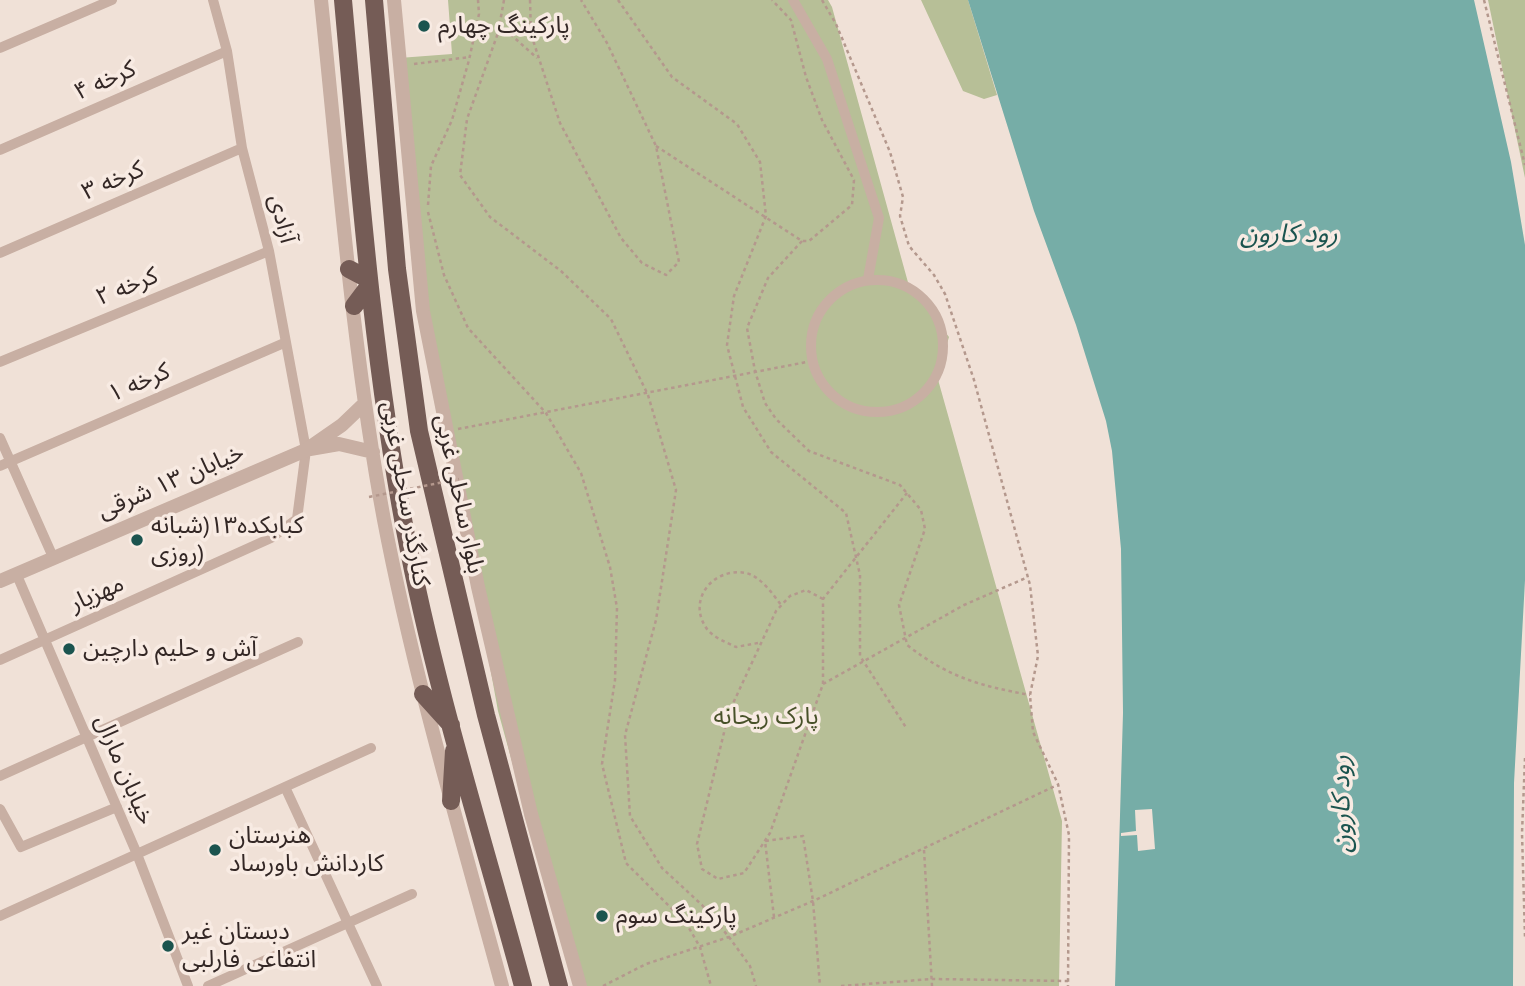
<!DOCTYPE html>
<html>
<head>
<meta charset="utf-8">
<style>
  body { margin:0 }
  canvas { display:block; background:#f0e1d7 }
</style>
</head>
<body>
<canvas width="1525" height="986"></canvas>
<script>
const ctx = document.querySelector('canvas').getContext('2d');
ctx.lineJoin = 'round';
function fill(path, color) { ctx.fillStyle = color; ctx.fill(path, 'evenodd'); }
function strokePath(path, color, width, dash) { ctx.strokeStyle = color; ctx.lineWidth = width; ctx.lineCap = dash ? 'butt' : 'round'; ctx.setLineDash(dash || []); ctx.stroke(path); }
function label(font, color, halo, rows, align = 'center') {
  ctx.font = font + ' "PT Sans","Noto Sans Arabic",sans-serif'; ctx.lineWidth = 7; ctx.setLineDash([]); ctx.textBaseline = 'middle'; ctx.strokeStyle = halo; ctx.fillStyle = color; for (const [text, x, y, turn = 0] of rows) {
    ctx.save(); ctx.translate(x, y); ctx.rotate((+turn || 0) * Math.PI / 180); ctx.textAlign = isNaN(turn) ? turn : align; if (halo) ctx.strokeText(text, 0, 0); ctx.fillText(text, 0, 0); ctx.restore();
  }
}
fill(new Path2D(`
  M448,0H828L832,7L909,286L949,337L937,376L1062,821L1059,986H574L498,711L418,270L399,58L452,54Z
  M921,0H968L997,95L984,99L963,91Z
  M1488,0H1525V178Z`), '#b7bf97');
fill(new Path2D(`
  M968,0H1474L1511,162L1525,245V580L1514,783L1513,986H1115L1123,713L1121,549L1112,451L1106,421L1076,325L1034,211Z`), '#76ada7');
fill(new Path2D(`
  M1152,809L1155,849L1138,851L1137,835L1121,836V833L1136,831L1135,810Z`), '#f0e1d7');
strokePath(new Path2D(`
  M504,0L498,33L467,119L460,175L490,217L561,271L611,319L648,395L676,490L656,620L625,735L630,816L662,868L702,905L729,937L750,966L756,986
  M530,0L531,34L560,123L621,238L642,263L666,275L679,262L656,146L607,43L581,0
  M618,0L672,77L737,124L760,162L766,216L734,296L727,345L743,407L771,452L846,513L860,575V656L907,729
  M822,0L836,24L890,152L903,197L900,216L909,246L934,275L945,294L974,380L1030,585L1038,656L1030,695L1033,732L1058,784L1069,835L1068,986
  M1484,0L1525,165
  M500,25L537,58
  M414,64L470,57
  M656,146L802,241H809L852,205L854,180L822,120L806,77L791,20L772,0
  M428,205L431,166L452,120L469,60L479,14L478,0
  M428,212L444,275L468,328L546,413L581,473L610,567L617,608L615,680L602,764L626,863L686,923L700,947L711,986
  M802,241L768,278L747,328L755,371L765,403L776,419L809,451L900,485L921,510L925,529L899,605L907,645C948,677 980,686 1030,695
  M458,429L812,361
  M823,599L806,590L790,596L776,611L729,712L697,844L702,869L718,879L744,873L770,833L823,684V599L907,493
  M758,643L736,647C726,642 711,637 705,626C688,598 714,567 746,573C760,576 773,594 781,605
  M823,684L964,605L1028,577
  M1525,758L1522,833L1525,937
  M924,850L932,986
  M774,917L765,841L803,836L813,901L820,986
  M603,986L646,964L729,937L813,901L1057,785
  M841,986L932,979L1068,981`), '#b4988d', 2.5, [3.5, 3.5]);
strokePath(new Path2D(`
  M793,0L827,59L879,218L868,279
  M0,48L112,0
  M0,150L227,51
  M0,253L242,148
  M811 346a66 66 0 1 1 132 0a66 66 0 1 1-132 0Z
  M0,362L269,251
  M0,438L53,557
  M0,466L284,343
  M16,573L137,854L188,986
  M0,660L271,538L297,519L306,450L269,251L242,148L227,51L213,0
  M0,776L298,642
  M285,787L377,986
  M0,809L21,847L117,807
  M0,916L371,748
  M208,986L412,894`), '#c8afa3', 10);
strokePath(new Path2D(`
  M321,0C339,173 352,348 384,520C414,677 460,831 502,986
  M394,0L423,311L478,587L531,814L580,986
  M310,449L339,444L373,452
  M0,581L306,450L342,425L365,403`), '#c8afa3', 14);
strokePath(new Path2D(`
  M343,0C359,177 372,355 405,530C434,684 482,835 523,986
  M374,0L397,269L419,431L486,715L559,986
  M349,269L368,279
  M354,306L369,286
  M423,694L451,725
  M451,801L454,751`), '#755c56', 18);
strokePath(new Path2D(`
  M369,497L459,479`), '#b4988d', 2.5, [3.5, 3.5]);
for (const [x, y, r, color] of [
  [424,26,7,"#1b544f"],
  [137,540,7,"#1b544f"],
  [69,649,7,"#1b544f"],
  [215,850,7,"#1b544f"],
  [602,916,7,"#1b544f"],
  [168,946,7,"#1b544f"]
]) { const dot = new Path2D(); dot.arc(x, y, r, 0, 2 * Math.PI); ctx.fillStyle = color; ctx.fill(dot); strokePath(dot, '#f8ebe3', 2.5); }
label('24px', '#332725', '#f8ebe3', [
  ["پارکینگ چهارم",438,26],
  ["کبابکده۱۳(شبانه",151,526],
  ["روزی)",151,554],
  ["آش و حلیم دارچین",83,649],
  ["هنرستان",229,836],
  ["کاردانش باورساد",229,864],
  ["پارکینگ سوم",616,916],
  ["دبستان غیر",182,932],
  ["انتفاعی فارلبی",182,960]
], 'left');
label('24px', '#332725', '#f8ebe3', [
  ["کرخه ۴",105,81,-24],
  ["کرخه ۳",113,181,-23],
  ["آزادی",282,219,76],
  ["کرخه ۲",127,287,-22],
  ["کرخه ۱",139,383,-23],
  ["خیابان ۱۳ شرقی",171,482,-23],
  ["کنارگذر ساحلی غربی",405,494,80],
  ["بلوار ساحلی غربی",459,494,78],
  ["مهزیار",97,594,-24],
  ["خیابان مارال",124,770,67]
]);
label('24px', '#485129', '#f8ebe3', [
  ["پارک ریحانه",766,717]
]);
label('italic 26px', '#1b544f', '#f8ebe3', [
  ["رود کارون",1289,235],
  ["رود کارون",1342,804,-91]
]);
</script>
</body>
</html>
